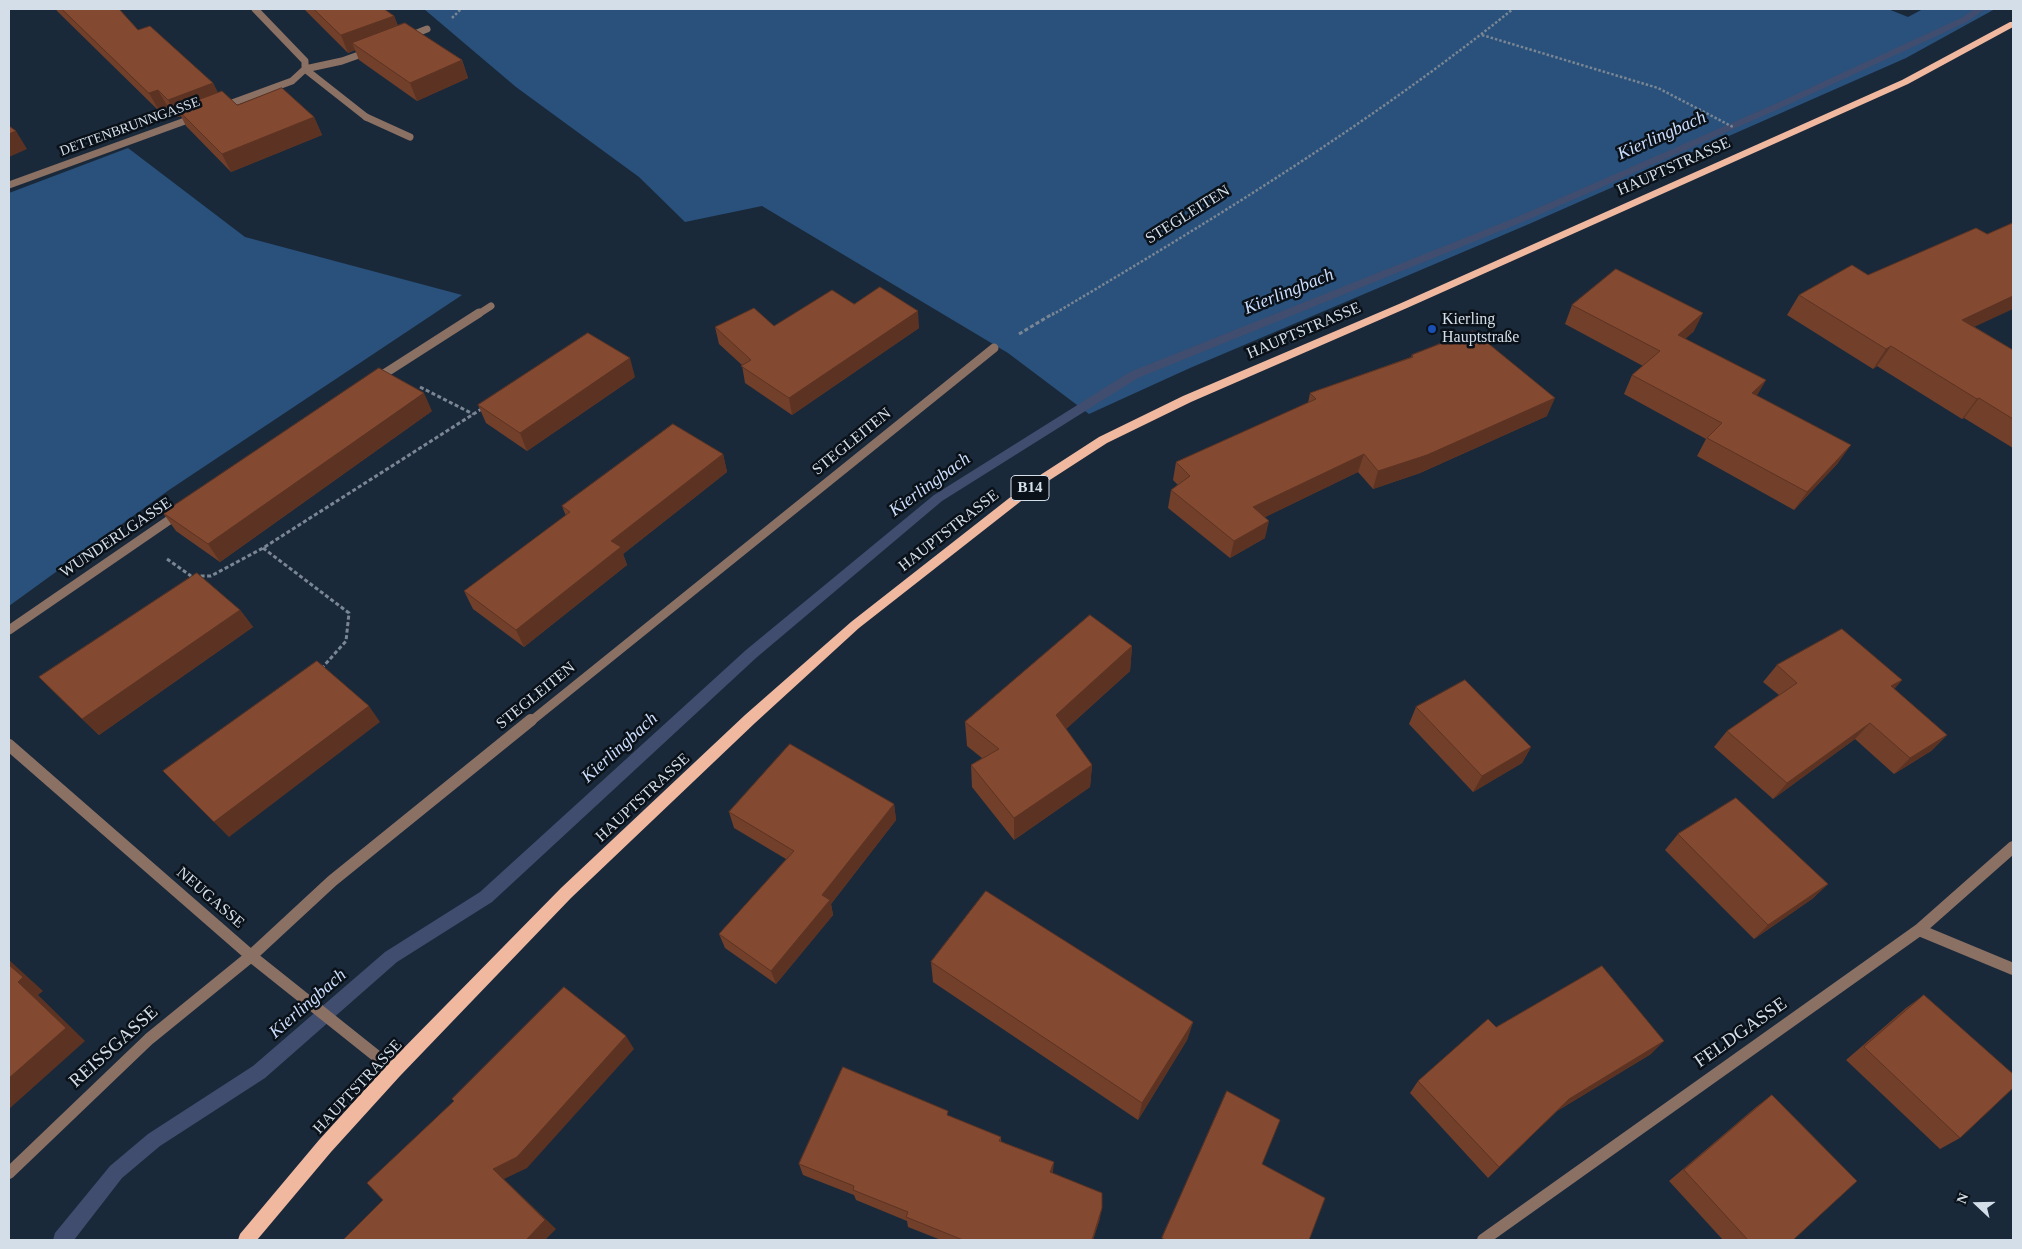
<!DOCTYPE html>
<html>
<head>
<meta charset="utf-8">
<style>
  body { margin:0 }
  #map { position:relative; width:2022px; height:1249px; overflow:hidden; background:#1a293a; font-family:"Times New Roman",serif }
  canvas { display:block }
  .frame { position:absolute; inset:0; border:10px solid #d4dee9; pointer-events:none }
  .north { position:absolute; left:1952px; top:1179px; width:50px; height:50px; -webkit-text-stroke:4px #0a1119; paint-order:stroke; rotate:291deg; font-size:14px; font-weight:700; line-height:20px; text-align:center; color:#d4dee9 }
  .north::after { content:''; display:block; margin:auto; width:18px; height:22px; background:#d4dee9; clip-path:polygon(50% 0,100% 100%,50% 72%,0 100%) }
</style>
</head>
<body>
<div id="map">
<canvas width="2022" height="1249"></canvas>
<div class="frame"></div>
<div class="north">N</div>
</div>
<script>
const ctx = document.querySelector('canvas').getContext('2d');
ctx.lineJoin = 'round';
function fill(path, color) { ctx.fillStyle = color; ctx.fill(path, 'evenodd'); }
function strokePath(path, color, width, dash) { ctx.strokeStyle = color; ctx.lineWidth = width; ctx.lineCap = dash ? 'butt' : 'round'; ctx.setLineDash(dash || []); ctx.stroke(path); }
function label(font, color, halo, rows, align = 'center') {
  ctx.font = font + ' "Times New Roman",serif'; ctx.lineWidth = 5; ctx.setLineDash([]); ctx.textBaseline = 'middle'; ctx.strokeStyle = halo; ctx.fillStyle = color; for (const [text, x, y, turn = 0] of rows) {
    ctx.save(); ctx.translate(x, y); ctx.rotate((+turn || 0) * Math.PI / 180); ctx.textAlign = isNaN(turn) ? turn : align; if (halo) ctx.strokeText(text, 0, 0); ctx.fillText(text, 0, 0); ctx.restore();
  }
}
fill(new Path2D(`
  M424,9H1888L1908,17L1923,9H1995L1906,58L1529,224L1190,368L1089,414L1008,353L762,206L685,222L639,177L516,87Z
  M128,148L245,237L462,295L169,490L9,606V193Z`), '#29517b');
fill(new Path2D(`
  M1975,9H1985L1967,22L1781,108L1525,221L1138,378L942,501L756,658L492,902L397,962L265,1078L160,1146L122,1178L74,1240H53L55,1233L110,1166L148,1134L253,1066L385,952L480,892L746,650L934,495L1130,372L1517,217L1775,104L1961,18Z`), '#404d6e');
strokePath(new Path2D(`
  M452,18L461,9
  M1482,35L1658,88L1733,127
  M1052,315C1211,221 1370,124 1513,9`), '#7a8694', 2.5, [2.5, 2]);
strokePath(new Path2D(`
  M1019,334L1054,313
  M420,387L473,414
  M263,548L349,613L346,641L322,668
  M167,559L191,576H211L263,548L483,408`), '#7a8694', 3, [4, 2.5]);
strokePath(new Path2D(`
  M366,117L410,137`), '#8b7064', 7);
strokePath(new Path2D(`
  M255,9L305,61V69L366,117
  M407,37L427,29
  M221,107L292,81L305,69L342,61L370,51
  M9,185L196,117
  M477,315L491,306`), '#8b7064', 7);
strokePath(new Path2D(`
  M376,379L479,313
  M9,630L178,514
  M530,722L994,348`), '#8b7064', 9);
strokePath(new Path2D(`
  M9,745L251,956L394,1070
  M1919,930L2013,969
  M9,1173L149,1039L251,956L332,881L531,720
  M1483,1240L1919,930L2013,847`), '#8b7064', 12);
fill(new Path2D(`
  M2010,22H2013V27L1908,84L1407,308L1191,402L1107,443L1039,487L859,628L755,723L571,898L400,1076L331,1152L257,1240H238L240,1234L319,1140L388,1064L561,888L745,715L851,622L1031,481L1099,437L1183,396L1399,304L1902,80Z`), '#f1b8a0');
fill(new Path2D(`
  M56,9H119L138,30L213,83L218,93L237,105L314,117L322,135L231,172L186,126L181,116L178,117L168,107L159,111L57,11Z
  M304,9H384L394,16L398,26L462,60L468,78L417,101L359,60L355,50L348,53Z
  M1868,275L1975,327L2013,350V448L1964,418L1962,419L1877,366L1873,369L1787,315L1799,295Z
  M854,304L919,328L792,415L745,383L742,365L719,344L715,327L774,326Z
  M1572,305L1694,331L1685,339L1766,380L1756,396L1838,463L1794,510L1697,456L1706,439L1624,394L1632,375L1643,366L1565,324Z
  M1412,355L1547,416L1420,473L1373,489L1358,472L1265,517V538L1230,558L1168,508L1171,490L1178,485L1173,480L1176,462L1308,403L1310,393L1411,357Z
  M635,377L527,451L486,423L478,405Z
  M432,411L220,562L176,531L163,513Z
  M723,454L727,472L623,554L627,565L524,647L473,609L464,591L566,516L562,506Z
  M240,610L253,627L99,735L39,677Z
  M1132,646L1130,671L1066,729L1092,765L1090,787L1014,840L972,787L971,765L982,758L967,746L965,722Z
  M1777,665L1902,680L1894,689L1947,735L1931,751L1894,774L1855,739L1773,799L1714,747L1727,731L1779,695L1763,682Z
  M1416,707L1531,747L1522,763L1473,792L1409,724Z
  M894,804L896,820L831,904L833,915L776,984L725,948L719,934L786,859L734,828L729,812Z
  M1678,834L1828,884L1812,899L1754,939L1665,850Z
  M931,962L1193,1022L1187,1040L1138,1120L933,982Z
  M1924,995L1960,1138L1940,1149L1846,1060L1906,1008Z
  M1496,1027L1651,1054L1557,1111L1488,1178L1410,1093L1418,1081Z
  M1772,1095L1793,1240H1723L1669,1181L1756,1107Z
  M949,1116L1001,1137V1141L1053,1173L1100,1218L1093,1240H941L908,1227L907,1221L856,1200L854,1195L803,1175L799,1164Z`), '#713f2a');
fill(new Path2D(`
  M394,16L401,33L352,43L355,50L348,53L341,35Z
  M462,60L468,78L417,101L410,83Z
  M213,83L222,101L176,108L181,116L178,117L168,100Z
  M158,90L168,107L159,111L149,93Z
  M314,117L322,135L231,172L222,154Z
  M16,131L27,149L9,157V134Z
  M2013,296V309L1948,339L1962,320Z
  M918,311L919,328L792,415L789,398Z
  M1703,313L1694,331L1669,354L1678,335Z
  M1891,346L1877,366L1873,369L1886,349Z
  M630,358L635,377L527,451L520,433Z
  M1766,380L1755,399L1752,393Z
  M424,393L432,411L220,562L208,544Z
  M1555,398L1547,416L1420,473L1373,489L1378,471Z
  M1979,398L1964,418L1962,419L1977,399Z
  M1851,445L1838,463L1794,510L1807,492Z
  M723,454L727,472L623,554L627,565L524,647L516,630L611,541Z
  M1364,454L1358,472L1249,525L1253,507Z
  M1269,521L1265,538L1230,558L1234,541Z
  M240,610L253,627L99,735L82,719Z
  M1132,646L1130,671L1055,739L1056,715Z
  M1902,680L1887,697L1891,686Z
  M369,706L380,722L229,837L214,822Z
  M1870,723L1855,739L1773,799L1787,783Z
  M1947,735L1931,751L1894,774L1910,758Z
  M1531,747L1522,763L1473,792L1482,776Z
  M1092,765L1090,787L1014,840V818Z
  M894,804L896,820L831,904L833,915L776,984L771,971L822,895Z
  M1828,884L1812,899L1754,939L1768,925Z
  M9,960L43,991L38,995L85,1041L9,1109V1078L18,982L9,965Z
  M1193,1022L1187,1040L1138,1120L1142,1103Z
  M626,1036L634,1049L527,1168L504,1179L556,1229L545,1240H526L493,1169Z
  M1664,1041L1651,1054L1557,1111L1488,1178L1569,1099Z
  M1054,1162L1053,1172L1050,1183V1172Z
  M1102,1208L1100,1218L1093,1240H1092Z`), '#5c3322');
const building = new Path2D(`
  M62,9H119L138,30L150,26L213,83L168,100L158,90L149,93Z
  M314,9H384L394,16L341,35Z
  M405,23L462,60L410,83L352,43Z
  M282,88L314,117L222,154L176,108L222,91L237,105Z
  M9,126L16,131L9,134Z
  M2013,223V296L1962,320L2013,350V419L1979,398L1977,399L1891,346L1886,349L1799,295L1852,265L1868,275L1976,228L1987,234Z
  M1616,269L1703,313L1678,335L1766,380L1752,393L1851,445L1807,492L1707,438L1722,423L1632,375L1660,351L1572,305Z
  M880,287L918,311L789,398L741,366L751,360L715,327L754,308L774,326L832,290L854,304Z
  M1473,331L1555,398L1427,455L1378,471L1364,454L1253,507L1269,521L1234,541L1171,490L1190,476L1176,462L1316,399L1310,393L1413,357L1412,355Z
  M588,333L630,358L520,433L478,405Z
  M379,368L424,393L208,544L163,513Z
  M673,424L723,454L611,541L621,547L516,630L464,591L570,512L562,506Z
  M197,573L240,610L82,719L39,677Z
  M1090,615L1132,646L1056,715L1092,765L1014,818L971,765L999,749L965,722Z
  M1842,629L1902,680L1891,686L1947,735L1910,758L1870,723L1787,783L1727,731L1797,683L1777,665Z
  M317,661L369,706L214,822L163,771Z
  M1465,680L1531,747L1482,776L1416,707Z
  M790,744L894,804L822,895L830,900L771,971L719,934L794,851L729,812Z
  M1736,798L1828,884L1768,925L1678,834Z
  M986,891L1193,1022L1142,1103L931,962Z
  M9,965L23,977L18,982L66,1028L9,1078Z
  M1602,966L1664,1041L1569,1099L1499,1167L1418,1081L1488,1019L1496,1027Z
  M564,987L626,1036L517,1157L493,1169L545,1220L526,1240H343L383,1200L367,1183L454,1101L452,1099Z
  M1924,995L2013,1074V1088L1960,1138L1864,1047Z
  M843,1067L948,1111L947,1115L1001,1137L999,1141L1054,1162L1050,1172L1102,1193V1208L1092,1240H963L906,1217L908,1212L853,1190L854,1186L799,1164Z
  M1227,1091L1280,1120L1262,1164L1325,1198L1309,1240H1165L1162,1238Z
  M1772,1095L1857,1181L1793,1240H1748L1684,1170Z`);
fill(building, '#834931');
strokePath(building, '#5c3322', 1);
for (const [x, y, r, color] of [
  [1432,329,5,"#1a4fb4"]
]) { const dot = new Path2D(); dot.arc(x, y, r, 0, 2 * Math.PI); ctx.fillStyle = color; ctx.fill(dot); strokePath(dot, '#0a1119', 2); }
label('14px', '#d4dee9', '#0a1119', [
  ["DETTENBRUNNGASSE",130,127,-20]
]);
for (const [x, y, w] of [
  [1030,488,38]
]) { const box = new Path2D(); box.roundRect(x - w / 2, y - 12.5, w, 25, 4); ctx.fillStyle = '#0a1119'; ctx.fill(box); strokePath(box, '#d4dee9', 1); }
label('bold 15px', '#d4dee9', null, [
  ["B14",1030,488]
]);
label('16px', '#d4dee9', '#0a1119', [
  ["HAUPTSTRASSE",1674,167,-24],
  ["STEGLEITEN",1188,215,-32],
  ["HAUPTSTRASSE",1304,331,-23],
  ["STEGLEITEN",852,442,-39],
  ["HAUPTSTRASSE",949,531,-38],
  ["WUNDERLGASSE",116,538,-34],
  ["STEGLEITEN",536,696,-39],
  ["HAUPTSTRASSE",643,798,-43],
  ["NEUGASSE",210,898,41],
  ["HAUPTSTRASSE",358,1087,-47]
]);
label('16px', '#d4dee9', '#0a1119', [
  ["Kierling",1442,320],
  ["Hauptstraße",1442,338]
], 'left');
label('italic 18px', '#ccdefd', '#0a1119', [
  ["Kierlingbach",1662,136,-24],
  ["Kierlingbach",1289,292,-22],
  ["Kierlingbach",930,485,-36],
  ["Kierlingbach",620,748,-42],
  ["Kierlingbach",308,1004,-41]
]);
label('19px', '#d4dee9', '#0a1119', [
  ["FELDGASSE",1741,1033,-35],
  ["REISSGASSE",114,1047,-42]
]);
</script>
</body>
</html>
